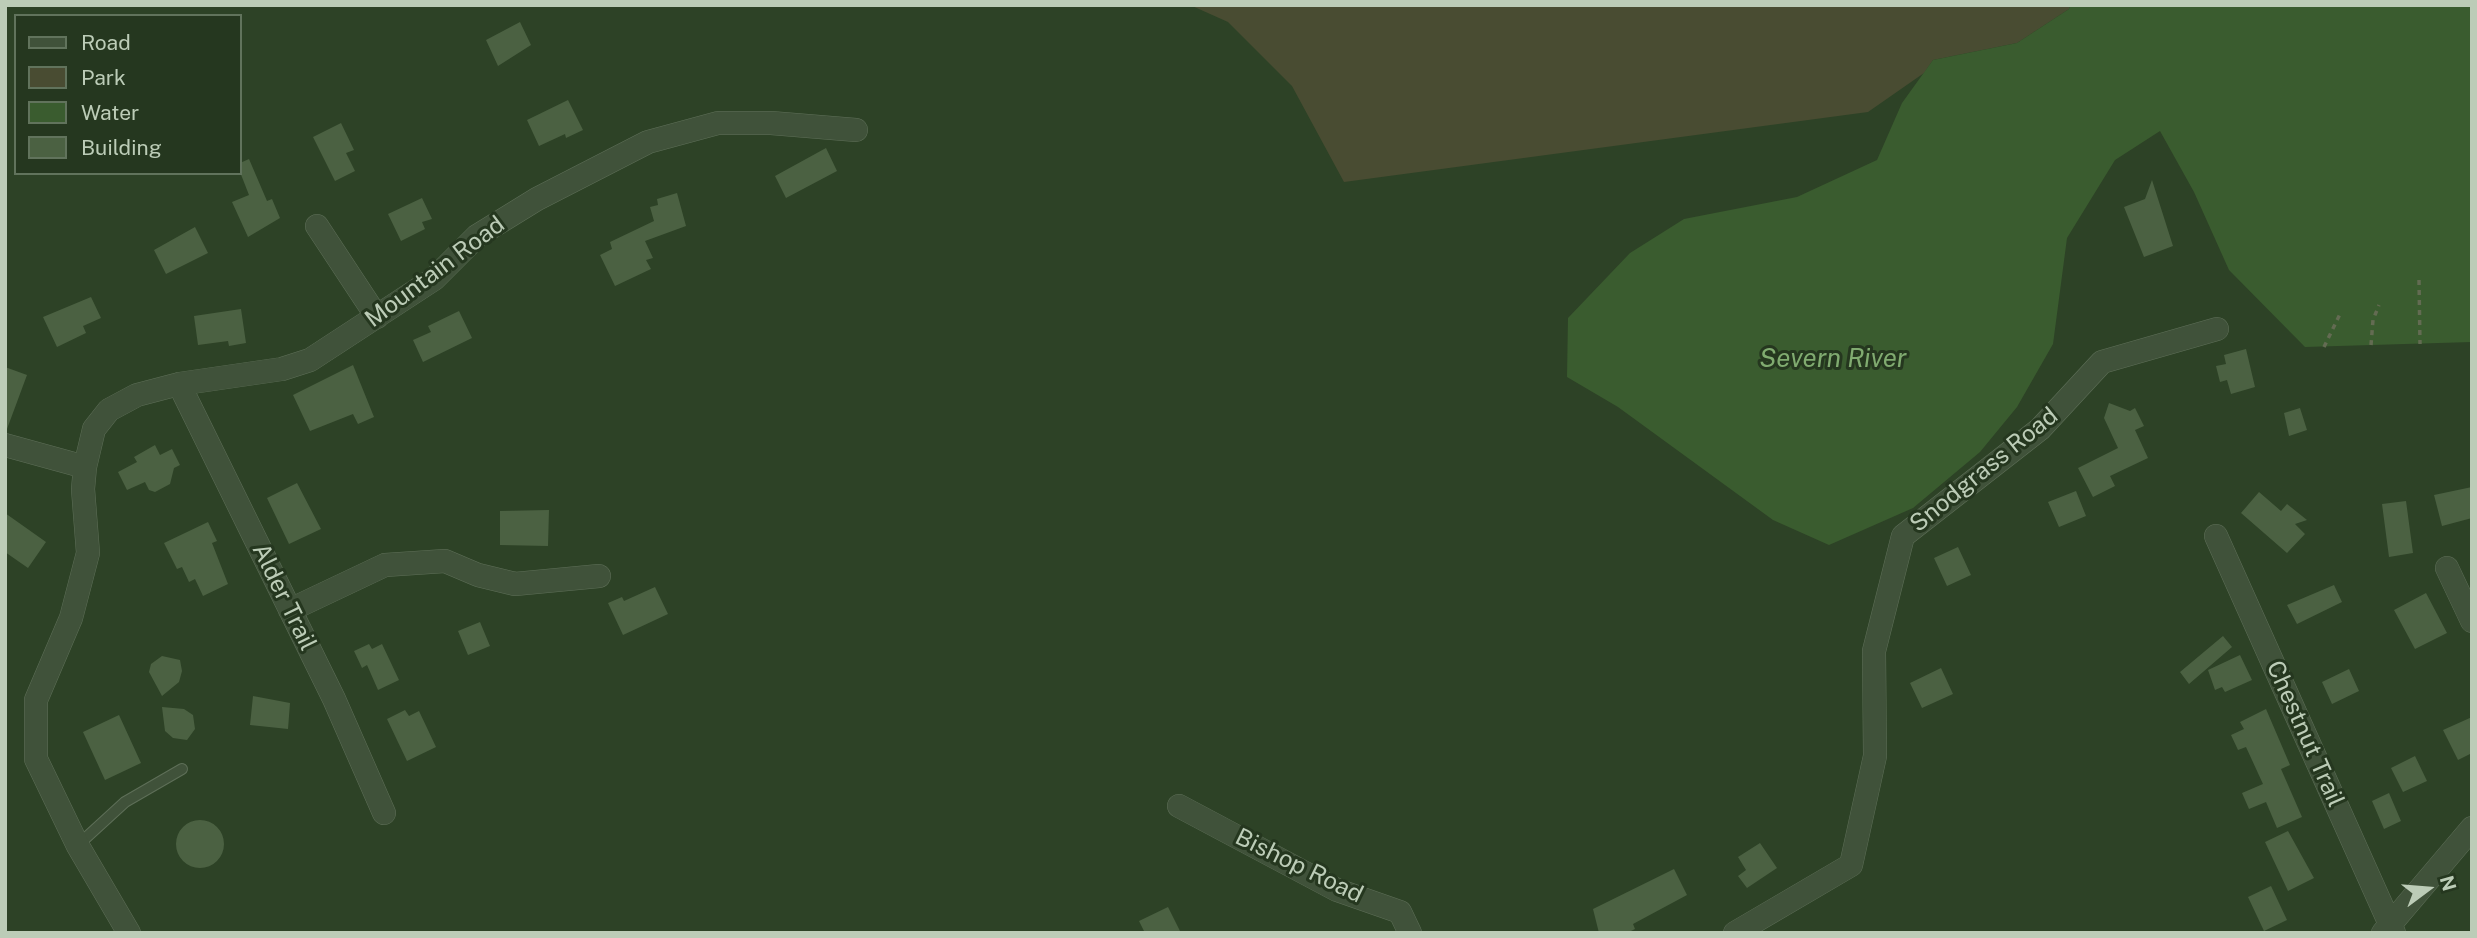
<!DOCTYPE html>
<html>
<head>
<meta charset="utf-8">
<style>
  body { margin:0 }
  #map { position:relative; width:2477px; height:938px; overflow:hidden; background:#2d4226; font-family:"Public Sans",sans-serif }
  canvas { display:block }
  .frame { position:absolute; inset:0; border:7px solid #bcccb7; pointer-events:none }
  .legend { position:absolute; left:14px; top:14px; width:228px; height:161px; box-sizing:border-box; background:#25371f; border:2px solid #61735c; margin:0; padding:9px 12px; list-style:none; font-size:21px; color:#bcccb7 }
  .legend li { display:flex; align-items:center; gap:14px; height:35px }
  .legend b { width:35px; border:2px solid #61735c }
  .north { position:absolute; left:2393px; top:854px; width:70px; height:70px; -webkit-text-stroke:5px #25371f; paint-order:stroke; rotate:74deg; font-size:19px; font-weight:700; line-height:28px; text-align:center; color:#bcccb7 }
  .north::after { content:''; display:block; margin:auto; width:24px; height:32px; background:#bcccb7; clip-path:polygon(50% 0,100% 100%,50% 72%,0 100%) }
</style>
</head>
<body>
<div id="map">
<canvas width="2477" height="938"></canvas>
<div class="frame"></div>
<ul class="legend">
<li><b style="height:9px;background:#40523a"></b>Road</li>
<li><b style="height:19px;background:#494c32"></b>Park</li>
<li><b style="height:19px;background:#3a5c2f"></b>Water</li>
<li><b style="height:19px;background:#4b6142"></b>Building</li>
</ul>
<div class="north">N</div>
</div>
<script>
const ctx = document.querySelector('canvas').getContext('2d');
ctx.lineJoin = 'round';
function fill(path, color) { ctx.fillStyle = color; ctx.fill(path, 'evenodd'); }
function strokePath(path, color, width, dash) { ctx.strokeStyle = color; ctx.lineWidth = width; ctx.lineCap = dash ? 'butt' : 'round'; ctx.setLineDash(dash || []); ctx.stroke(path); }
function label(font, color, halo, rows, align = 'center') {
  ctx.font = font + ' "Public Sans",sans-serif'; ctx.lineWidth = 6; ctx.setLineDash([]); ctx.textBaseline = 'middle'; ctx.strokeStyle = halo; ctx.fillStyle = color; for (const [text, x, y, turn = 0] of rows) {
    ctx.save(); ctx.translate(x, y); ctx.rotate((+turn || 0) * Math.PI / 180); ctx.textAlign = isNaN(turn) ? turn : align; if (halo) ctx.strokeText(text, 0, 0); ctx.fillText(text, 0, 0); ctx.restore();
  }
}
fill(new Path2D(`
  M1190,5H2070L2069,9L2017,43L1933,60L1924,73L1868,112L1344,182L1292,86L1228,22Z`), '#494c32');
fill(new Path2D(`
  M2070,5H2472V342L2305,347L2229,270L2194,192L2160,131L2115,160L2067,238L2053,344L2017,407L1980,452L1913,508L1829,545L1773,520L1618,407L1567,377L1568,318L1630,253L1684,219L1797,197L1877,160L1902,103L1933,60L2017,43L2069,9Z`), '#3a5c2f');
fill(new Path2D(`
  M520,22L531,45L498,66L486,40Z
  M568,100L583,130L566,138L565,134L539,146L527,120Z
  M341,123L354,150L346,153L355,171L335,181L313,137Z
  M826,148L837,171L786,198L775,176Z
  M249,159L267,201L272,199L280,218L248,237L232,202L249,195L240,172V163Z
  M2152,180L2173,246L2144,257L2124,207L2145,199Z
  M677,193L686,226L645,241L653,258L646,260L651,269L615,286L600,255L612,249L610,242L654,221L650,207L658,205L657,199Z
  M422,198L432,219L422,222L425,229L401,241L388,214Z
  M195,227L208,253L166,274L154,250Z
  M91,297L101,318L83,326L86,333L57,347L43,317Z
  M241,309L246,343L229,346L228,341L198,345L194,316Z
  M459,311L472,338L423,362L413,340L431,332L428,326Z
  M2246,349L2255,387L2231,394L2227,380L2220,382L2216,366L2226,364L2224,355Z
  M353,365L374,417L358,424L353,414L310,431L293,395Z
  M5,367L27,375L7,429H5Z
  M2109,403L2130,411L2135,408L2144,426L2135,430L2148,458L2110,476L2115,486L2093,497L2078,468L2118,448L2104,418Z
  M2300,408L2307,430L2289,436L2284,413Z
  M155,445L160,455L172,449L180,465L174,468L170,484L155,492L149,490L145,482L127,490L118,472L137,462L134,457Z
  M297,483L321,529L289,544L267,498Z
  M2472,487V518L2442,526L2434,495Z
  M2076,491L2086,516L2059,527L2048,502Z
  M2259,492L2281,511L2287,504L2307,520L2295,524L2305,534L2287,553L2241,513Z
  M2406,501L2413,553L2389,557L2382,504Z
  M549,510L548,546L500,545V511Z
  M5,513L46,542L28,568L5,552Z
  M208,522L217,541L212,543L228,584L203,596L195,579L189,582L182,567L177,569L164,543Z
  M1958,547L1971,575L1947,586L1934,558Z
  M2334,585L2342,602L2297,624L2287,605Z
  M655,587L668,614L623,635L608,603L622,597L624,601Z
  M2426,593L2447,633L2415,649L2394,610Z
  M480,622L490,646L468,655L458,631Z
  M2223,636L2232,647L2189,684L2180,672Z
  M369,644L372,649L382,644L399,680L378,690L367,665L362,668L354,651Z
  M2240,655L2252,680L2225,692L2222,687L2215,690L2208,670Z
  M162,656L180,660L182,671L179,682L162,696L149,672L151,664Z
  M1941,668L1953,694L1922,708L1910,683Z
  M2349,669L2359,691L2332,704L2322,682Z
  M253,696L290,703L288,729L250,725Z
  M162,707L184,709L193,715L195,729L187,740L173,738L165,731Z
  M2266,709L2290,765L2281,769L2302,817L2277,828L2266,802L2249,809L2242,793L2263,784L2246,747L2238,750L2231,735L2244,729L2240,722Z
  M405,710L409,716L419,711L436,747L407,761L387,719Z
  M119,715L141,763L105,780L83,732Z
  M2472,717V753L2458,760L2443,730Z
  M2415,756L2427,781L2403,792L2391,768Z
  M2389,793L2401,821L2384,829L2372,801Z
  M176 844a24 24 0 1 1 48 0a24 24 0 1 1-48 0Z
  M2288,831L2314,878L2288,891L2265,842Z
  M1760,843L1777,868L1747,888L1738,876L1746,870L1738,857Z
  M1674,869L1687,895L1633,924L1635,929L1627,933H1599L1593,909Z
  M2271,886L2287,920L2264,931L2248,897Z
  M1168,907L1181,933H1145L1139,921Z`), '#4b6142');
const service = new Path2D(`
  M78,845L125,802L182,769`);
const minor = new Path2D(`
  M317,226L377,317
  M179,384L334,699L384,813
  M5,445L85,467
  M2216,536L2394,933
  M2447,568L2472,621
  M290,610L385,565L445,561L478,575L515,584L599,576
  M1179,806L1337,890L1400,912L1410,933
  M129,933L78,846L36,759V700L71,618L88,553L83,489L85,467L94,429L109,410L137,395L179,384L282,369L310,360L434,279L477,236L537,199L648,142L718,123H771L856,130
  M1735,933L1851,865L1875,756L1874,651L1903,536L2040,429L2102,362L2217,329
  M2383,933L2472,828`);
strokePath(service, '#5e6f58', 12);
strokePath(minor, '#5e6f58', 24);
strokePath(new Path2D(`
  M2419,280L2420,344
  M2371,345L2373,320L2379,305
  M2324,347L2341,312`), '#636b52', 3.5, [5, 5]);
strokePath(service, '#40523a', 10);
strokePath(minor, '#40523a', 23);
label('24px', '#bcccb7', '#25371f', [
  ["Mountain Road",435,272,-37],
  ["Snodgrass Road",1984,470,-39],
  ["Alder Trail",284,597,64],
  ["Chestnut Trail",2305,734,66],
  ["Bishop Road",1299,866,26]
]);
label('italic 26px', '#80ab70', '#25371f', [
  ["Severn River",1833,359]
]);
</script>
</body>
</html>
